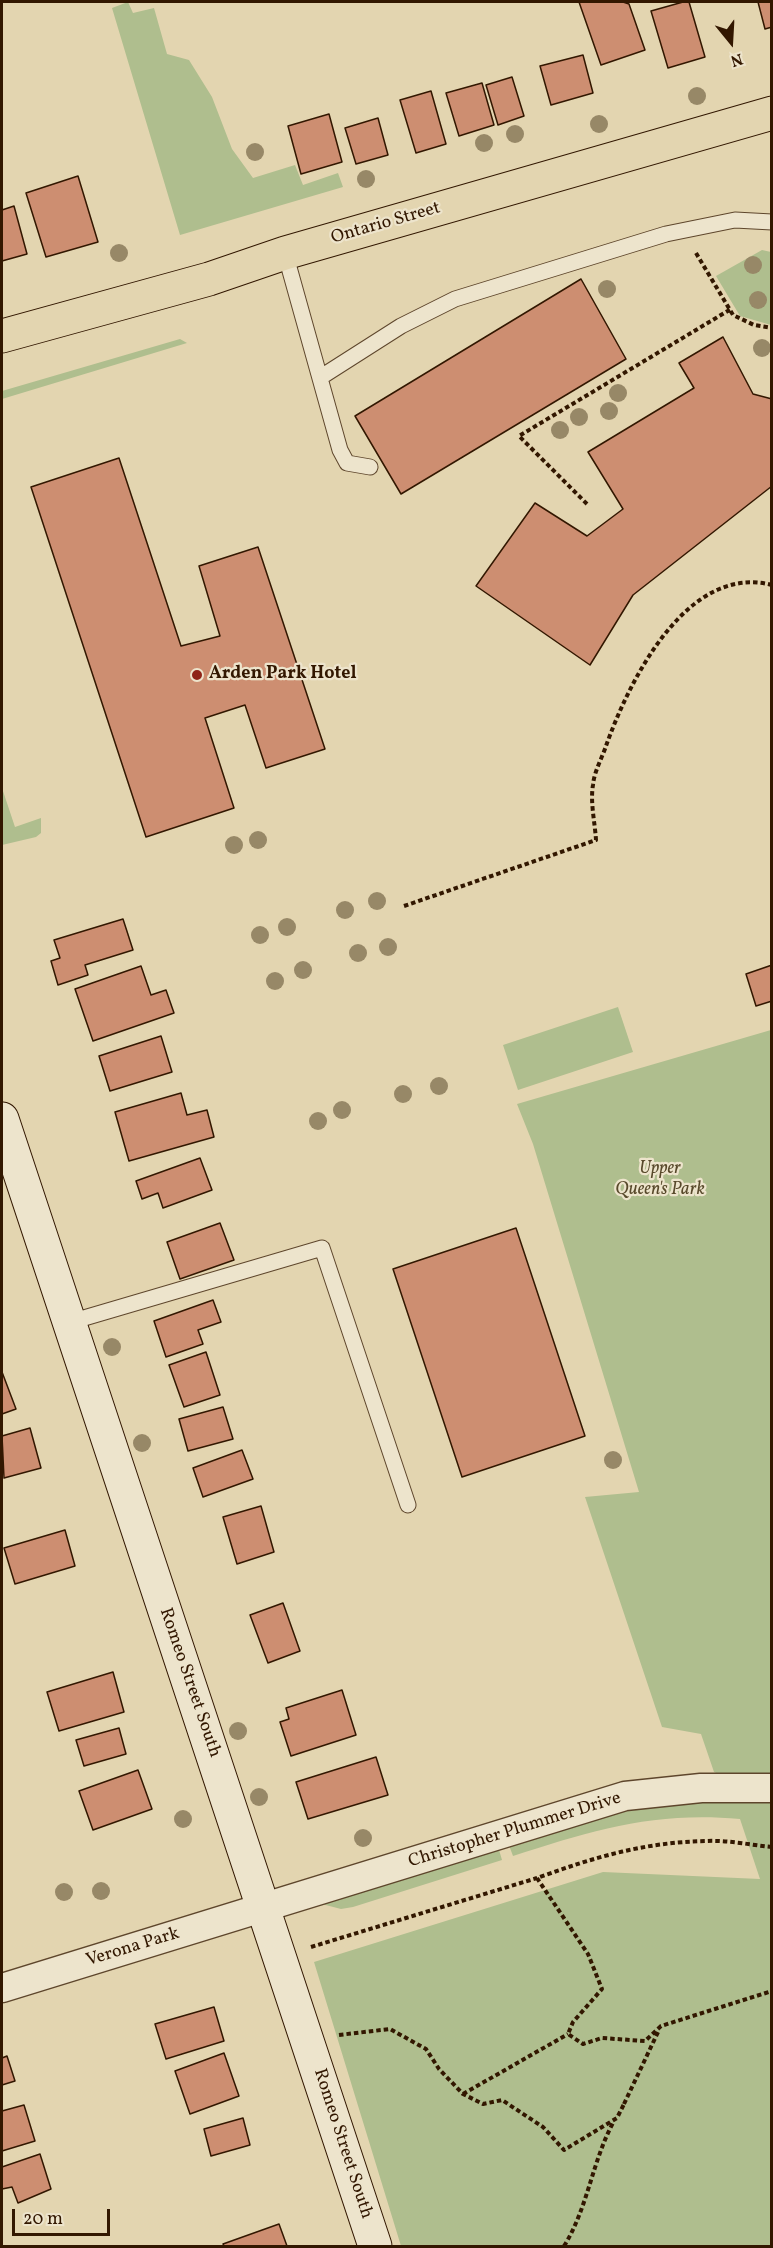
<!DOCTYPE html>
<html>
<head>
<meta charset="utf-8">
<style>
  body { margin:0 }
  #map { position:relative; width:773px; height:2248px; overflow:hidden; background:#e3d5b0; font-family:Vollkorn,serif }
  canvas { display:block }
  .frame { position:absolute; inset:0; border:3px solid #321700; pointer-events:none }
  .north { position:absolute; left:701px; top:12px; width:60px; height:60px; -webkit-text-stroke:4px #ede4cc; paint-order:stroke; rotate:162deg; font-size:16px; font-weight:700; line-height:24px; text-align:center; color:#321700 }
  .north::after { content:''; display:block; margin:auto; width:21px; height:27px; background:#321700; clip-path:polygon(50% 0,100% 100%,50% 72%,0 100%) }
  .scale { position:absolute; left:12px; top:2209px; width:98px; height:27px; box-sizing:border-box; border:3px solid #321700; border-top:0; padding-left:8px; font-size:18px; line-height:21px; white-space:nowrap; color:#321700; -webkit-text-stroke:4px #ede4cc; paint-order:stroke }
</style>
</head>
<body>
<div id="map">
<canvas width="773" height="2248"></canvas>
<div class="frame"></div>
<div class="north">N</div>
<div class="scale">20 m</div>
</div>
<script>
const ctx = document.querySelector('canvas').getContext('2d');
ctx.lineJoin = 'round';
function fill(path, color) { ctx.fillStyle = color; ctx.fill(path, 'evenodd'); }
function strokePath(path, color, width, dash) { ctx.strokeStyle = color; ctx.lineWidth = width; ctx.lineCap = dash ? 'butt' : 'round'; ctx.setLineDash(dash || []); ctx.stroke(path); }
function label(font, color, halo, rows, align = 'center') {
  ctx.font = font + ' Vollkorn,serif'; ctx.lineWidth = 4.5; ctx.setLineDash([]); ctx.textBaseline = 'middle'; ctx.strokeStyle = halo; ctx.fillStyle = color; for (const [text, x, y, turn = 0] of rows) {
    ctx.save(); ctx.translate(x, y); ctx.rotate((+turn || 0) * Math.PI / 180); ctx.textAlign = isNaN(turn) ? turn : align; if (halo) ctx.strokeText(text, 0, 0); ctx.fillText(text, 0, 0); ctx.restore();
  }
}
fill(new Path2D(`
  M128,2L133,13L154,8L167,54L189,60L212,97L232,149L253,178L295,165L303,185L338,173L343,187L180,235L112,8Z
  M762,250L771,252V325L740,316L716,276Z
  M180,339L187,343L2,399V391Z
  M2,788L15,827L41,818V833L36,837L2,845Z
  M618,1007L633,1052L518,1090L503,1045Z
  M771,1030V2246H401L314,1962L603,1872L760,1879L740,1819C656,1811 592,1830 513,1856L507,1840L723,1776L714,1772L701,1734L662,1727L585,1497L639,1492L533,1144L517,1104Z
  M497,1843L502,1860L353,1907L341,1909L314,1902Z`), '#afbe8e');
const building = new Path2D(`
  M579,2H623L629,4L645,50L601,65Z
  M683,2H689L705,57L668,68L651,11Z
  M758,2H772V27L765,29Z
  M583,55L593,93L551,105L540,66Z
  M512,77L524,116L498,125L486,85Z
  M482,83L494,125L459,136L446,93Z
  M431,91L446,144L416,153L400,100Z
  M329,114L342,162L301,174L288,126Z
  M378,118L388,155L356,164L345,128Z
  M78,176L98,242L46,257L26,193Z
  M14,206L27,254L2,261V210Z
  M581,279L626,359L401,494L355,416Z
  M723,337L753,394L772,399V486L633,595L590,665L476,586L535,503L587,536L623,509L588,452L694,388L679,363Z
  M119,458L181,646L220,636L199,566L258,547L325,749L266,768L245,705L205,718L234,808L146,837L31,487Z
  M123,919L133,950L85,965L88,975L58,985L51,961L60,958L54,940Z
  M772,965V1001L756,1006L746,974Z
  M141,966L151,995L166,990L174,1013L93,1041L75,989Z
  M161,1036L172,1072L110,1091L99,1056Z
  M181,1093L187,1115L207,1110L214,1137L129,1161L115,1112Z
  M200,1158L212,1190L163,1208L158,1193L142,1199L136,1181Z
  M220,1223L234,1260L180,1279L167,1242Z
  M516,1228L585,1436L462,1477L393,1269Z
  M213,1300L221,1322L198,1330L203,1344L166,1357L154,1321Z
  M206,1352L220,1395L184,1407L169,1365Z
  M2,1372L16,1409L2,1414Z
  M223,1407L233,1439L188,1451L179,1419Z
  M30,1428L41,1468L4,1478L2,1436Z
  M242,1450L253,1479L203,1497L193,1468Z
  M261,1506L274,1552L237,1564L223,1517Z
  M65,1530L75,1566L15,1584L4,1548Z
  M283,1603L300,1651L268,1663L250,1615Z
  M113,1672L124,1712L59,1731L47,1692Z
  M342,1690L356,1735L291,1756L280,1722L289,1719L286,1708Z
  M119,1728L126,1754L84,1766L76,1740Z
  M376,1757L388,1795L308,1819L296,1782Z
  M138,1770L152,1809L93,1830L79,1791Z
  M214,2007L224,2041L166,2059L155,2024Z
  M224,2053L239,2096L190,2114L175,2071Z
  M7,2056L15,2081L2,2085V2058Z
  M24,2105L35,2141L2,2151V2111Z
  M243,2118L250,2145L211,2156L204,2129Z
  M40,2154L51,2189L18,2203L12,2187L2,2189V2167Z
  M279,2224L287,2246H224L223,2244Z`);
fill(building, '#cd8e71');
strokePath(building, '#321700', 1.5);
const lane = new Path2D(`
  M285,253L340,450L347,463L370,467
  M321,377L401,326L455,299L666,234L735,220L772,222
  M67,1323L322,1248L408,1505`);
const street = new Path2D(`
  M2,1988L625,1796L701,1788H772`);
const secondary = new Path2D(`
  M2,1119L375,2246`);
const primary = new Path2D(`
  M2,336L209,279L285,253L772,113`);
strokePath(lane, '#5e462c', 17);
strokePath(street, '#5e462c', 31);
strokePath(secondary, '#321700', 35);
strokePath(primary, '#321700', 35);
strokePath(new Path2D(`
  M696,253L733,315L754,325L772,328
  M587,504L519,436L731,309
  M404,906L596,840C595,823 590,802 593,785C594,772 602,758 606,746C629,681 687,563 772,585
  M772,1847C751,1845 728,1840 707,1841C645,1842 595,1857 537,1878L588,1954L602,1989L573,2022L568,2034L583,2044L602,2038L645,2041L661,2026L772,1991
  M311,1947L537,1878
  M339,2035L390,2029L426,2049L439,2069L463,2094L483,2104L502,2100L543,2127L564,2150L617,2118L624,2104
  M463,2094L568,2034
  M624,2104L659,2030
  M564,2246C588,2208 592,2161 614,2121`), '#321700', 4, [4.5, 3]);
strokePath(lane, '#ede4cc', 15);
strokePath(street, '#ede4cc', 28);
strokePath(secondary, '#ede4cc', 33);
strokePath(primary, '#e3d5b0', 33);
ctx.fillStyle = '#978867';
for (const [x, y] of [
  [697,96],
  [599,124],
  [515,134],
  [484,143],
  [255,152],
  [366,179],
  [119,253],
  [753,265],
  [607,289],
  [758,300],
  [762,348],
  [618,393],
  [609,411],
  [579,417],
  [560,430],
  [258,840],
  [234,845],
  [377,901],
  [345,910],
  [287,927],
  [260,935],
  [388,947],
  [358,953],
  [303,970],
  [275,981],
  [439,1086],
  [403,1094],
  [342,1110],
  [318,1121],
  [112,1347],
  [142,1443],
  [613,1460],
  [238,1731],
  [259,1797],
  [183,1819],
  [363,1838],
  [101,1891],
  [64,1892]
]) { ctx.beginPath(); ctx.arc(x, y, 9, 0, 2 * Math.PI); ctx.fill(); }
for (const [x, y, r, color] of [
  [197,675,6,"#8f2418"]
]) { const dot = new Path2D(); dot.arc(x, y, r, 0, 2 * Math.PI); ctx.fillStyle = color; ctx.fill(dot); strokePath(dot, '#ede4cc', 2); }
label('18px', '#321700', '#ede4cc', [
  ["Ontario Street",386,224,-16],
  ["Romeo Street South",189,1683,71],
  ["Christopher Plummer Drive",515,1831,-17],
  ["Verona Park",133,1948,-17],
  ["Romeo Street South",342,2144,72]
]);
label('bold 18px', '#321700', '#ede4cc', [
  ["Arden Park Hotel",209,675]
], 'left');
label('italic 18px', '#58492b', '#ede4cc', [
  ["Upper",660,1170],
  ["Queen's Park",660,1191]
]);
</script>
</body>
</html>
